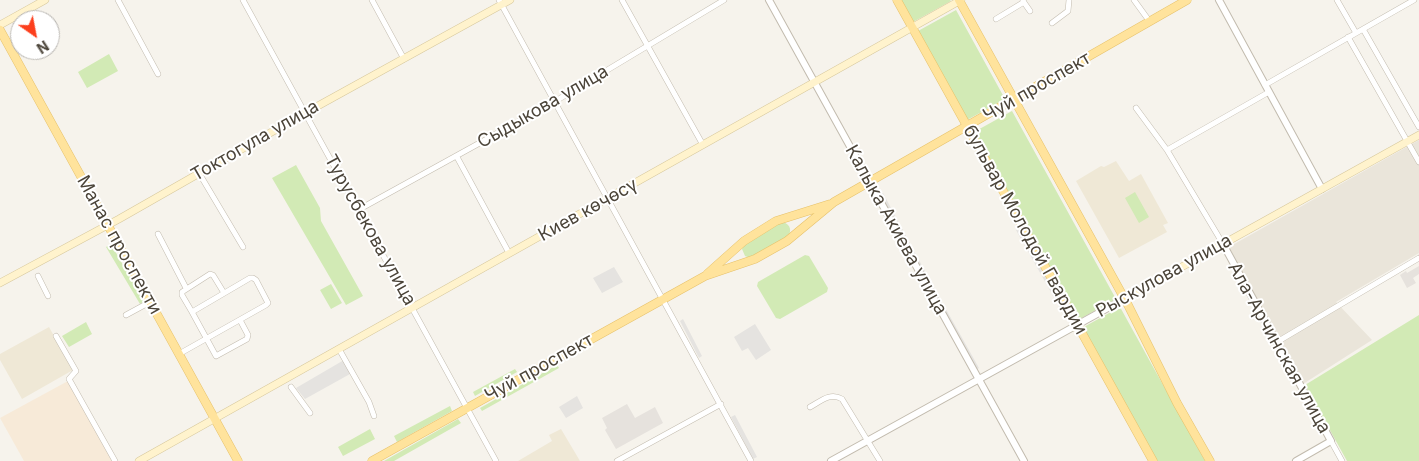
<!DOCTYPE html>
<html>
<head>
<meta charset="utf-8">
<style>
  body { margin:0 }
  #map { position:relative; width:1419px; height:461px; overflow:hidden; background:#f6f3ec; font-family:Inter,sans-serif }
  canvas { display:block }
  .north { position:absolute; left:10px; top:10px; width:50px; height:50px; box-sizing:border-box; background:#fff; border:1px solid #b7b4b0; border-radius:50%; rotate:147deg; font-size:14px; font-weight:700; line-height:20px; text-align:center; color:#4b4439 }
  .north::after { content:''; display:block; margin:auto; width:18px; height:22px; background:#fc3f1d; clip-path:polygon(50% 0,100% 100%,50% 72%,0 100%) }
</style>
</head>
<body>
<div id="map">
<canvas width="1419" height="461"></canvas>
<div class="north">N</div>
</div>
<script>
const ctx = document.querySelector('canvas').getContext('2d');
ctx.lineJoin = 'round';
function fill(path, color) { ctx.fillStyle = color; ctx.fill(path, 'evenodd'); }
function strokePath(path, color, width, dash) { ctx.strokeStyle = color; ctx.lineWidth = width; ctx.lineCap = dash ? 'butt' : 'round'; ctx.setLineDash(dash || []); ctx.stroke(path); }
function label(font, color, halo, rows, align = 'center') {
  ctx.font = font + ' Inter,sans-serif'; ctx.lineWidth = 4; ctx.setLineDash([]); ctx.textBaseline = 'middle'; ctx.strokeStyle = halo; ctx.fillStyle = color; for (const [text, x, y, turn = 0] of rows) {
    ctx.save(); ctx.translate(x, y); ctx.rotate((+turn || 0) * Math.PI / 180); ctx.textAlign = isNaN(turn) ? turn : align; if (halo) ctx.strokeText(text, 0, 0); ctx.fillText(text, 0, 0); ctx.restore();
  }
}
fill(new Path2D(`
  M1419,140V253L1336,302L1372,340L1303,384L1229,247Z`), '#eae5da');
fill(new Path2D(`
  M68,381L113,460L112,461H24L0,418Z`), '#f7ead8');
fill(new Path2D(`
  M1419,266V274L1413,278L1416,283L1407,288L1400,275L1406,271L1407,273Z
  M627,404L635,418L655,407L663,423L616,449L605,430L607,428L602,418Z`), '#e6e2dd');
fill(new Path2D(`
  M1116,161L1129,181L1141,174L1168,223L1163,225L1167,232L1119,258L1076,181L1101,166L1104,167Z
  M49,327L73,370L22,399L0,360V354Z
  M561,429L580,461H518L552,441L549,435Z`), '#efe8d6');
fill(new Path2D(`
  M901,0H950L951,1L913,22Z
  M956,10L1005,99L967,120L918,31Z
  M109,54L118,71L87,88L78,72Z
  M1012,111L1116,299L1078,320L974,132Z
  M296,165L320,208L321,221L363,296L346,305L272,178Z
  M1135,192L1149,217L1139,223L1125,198Z
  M780,222C789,222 793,229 788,237L750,258L745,256L742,249L744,244Z
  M111,244L144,302L140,304L106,247Z
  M805,255L809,256L828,288L827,292L780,319L776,318L757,286L758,282Z
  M331,284L342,303L331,309L320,290Z
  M1120,307L1205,461H1156L1082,328Z
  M1419,315V461H1347L1305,385Z
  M86,322L92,334L69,347L62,336Z
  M557,365L559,368L482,411L480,408Z
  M515,369L517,372L475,396L473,392Z
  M450,406L452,411L397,442L394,436Z
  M458,419L461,423L394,461H384Z
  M370,429L375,439L343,456L338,447Z`), '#d2eab5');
fill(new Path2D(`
  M883,193L927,275L924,276L880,194Z
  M1019,228L1070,317L1066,319L1016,230Z
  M614,267L623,282L602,293L593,278Z
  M934,288L979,368L976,370L931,289Z
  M683,319L702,356L699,358L680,321Z
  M755,324L771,350L756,360L748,348L742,351L734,337Z
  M344,360L350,374L305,399L296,388Z
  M577,396L583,408L566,418L559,407Z
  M735,415L757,457L753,459L731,417Z`), '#e5e3e0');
const minor = new Path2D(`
  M118,0L158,74
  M243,0L496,461
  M372,0L404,59
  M499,0L751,461
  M622,0L703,145
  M1134,0L1150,22
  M1337,0L1356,33
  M1023,1L1030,11
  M996,19L1024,2
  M1052,23L1068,11L1069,0
  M1363,29L1419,127
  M1348,37L1419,162
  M1265,85L1414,0
  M1136,108L1167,150L1223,244
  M1167,150L1269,92
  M457,157L509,253
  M199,173L243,247
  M358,210L554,102L724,0
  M158,234L186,288
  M38,276L48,296
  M192,312L216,356L247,339L248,335L240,320
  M126,315L150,302
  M56,336L76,371L69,379L115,461
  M1277,342L1419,258
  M339,349L369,402L374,416
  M179,354L266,305L268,303L256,280L253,278H250L192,312L182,295V292L210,274L213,275L224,293
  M291,387L310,413
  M810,407C821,401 830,392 842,399L880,461
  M1331,441L1342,461
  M617,461L721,404`);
const tertiary = new Path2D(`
  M769,0L1024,461
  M1219,0L1322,189
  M1223,244L1331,441L1296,461
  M831,461L1124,299`);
const secondary = new Path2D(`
  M0,25L45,0
  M0,283L119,219L305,113L510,0
  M1124,299L1419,135
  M139,461L961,0`);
const primary = new Path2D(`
  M897,0L1153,461
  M959,0L1128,305L1177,403L1210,461
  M0,30L238,461
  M707,274L744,241L776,221L830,204
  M372,461L705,276L755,259L787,241L834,202L1187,0`);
strokePath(minor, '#c2bbae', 6);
strokePath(tertiary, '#c2bbae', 8);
strokePath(secondary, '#d6c79b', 8);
strokePath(primary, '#e6c16a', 9);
strokePath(minor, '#fff', 5);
strokePath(tertiary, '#fff', 6);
strokePath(secondary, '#fff3cd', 7);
strokePath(primary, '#ffe39c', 8);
label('18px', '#4b4439', '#fff', [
  ["Чуй проспект",1037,87,-30],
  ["Сыдыкова улица",543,107,-30],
  ["Токтогула улица",255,141,-30],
  ["Киев көчөсү",588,210,-29],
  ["Турусбекова улица",370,230,61],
  ["Калыка Акиева улица",896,230,61],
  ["бульвар Молодой Гвардии",1025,230,61],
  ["Манас проспекти",119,245,61],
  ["Рыскулова улица",1164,276,-29],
  ["Ала-Арчинская улица",1279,348,61],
  ["Чуй проспект",539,368,-29]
]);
</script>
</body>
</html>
